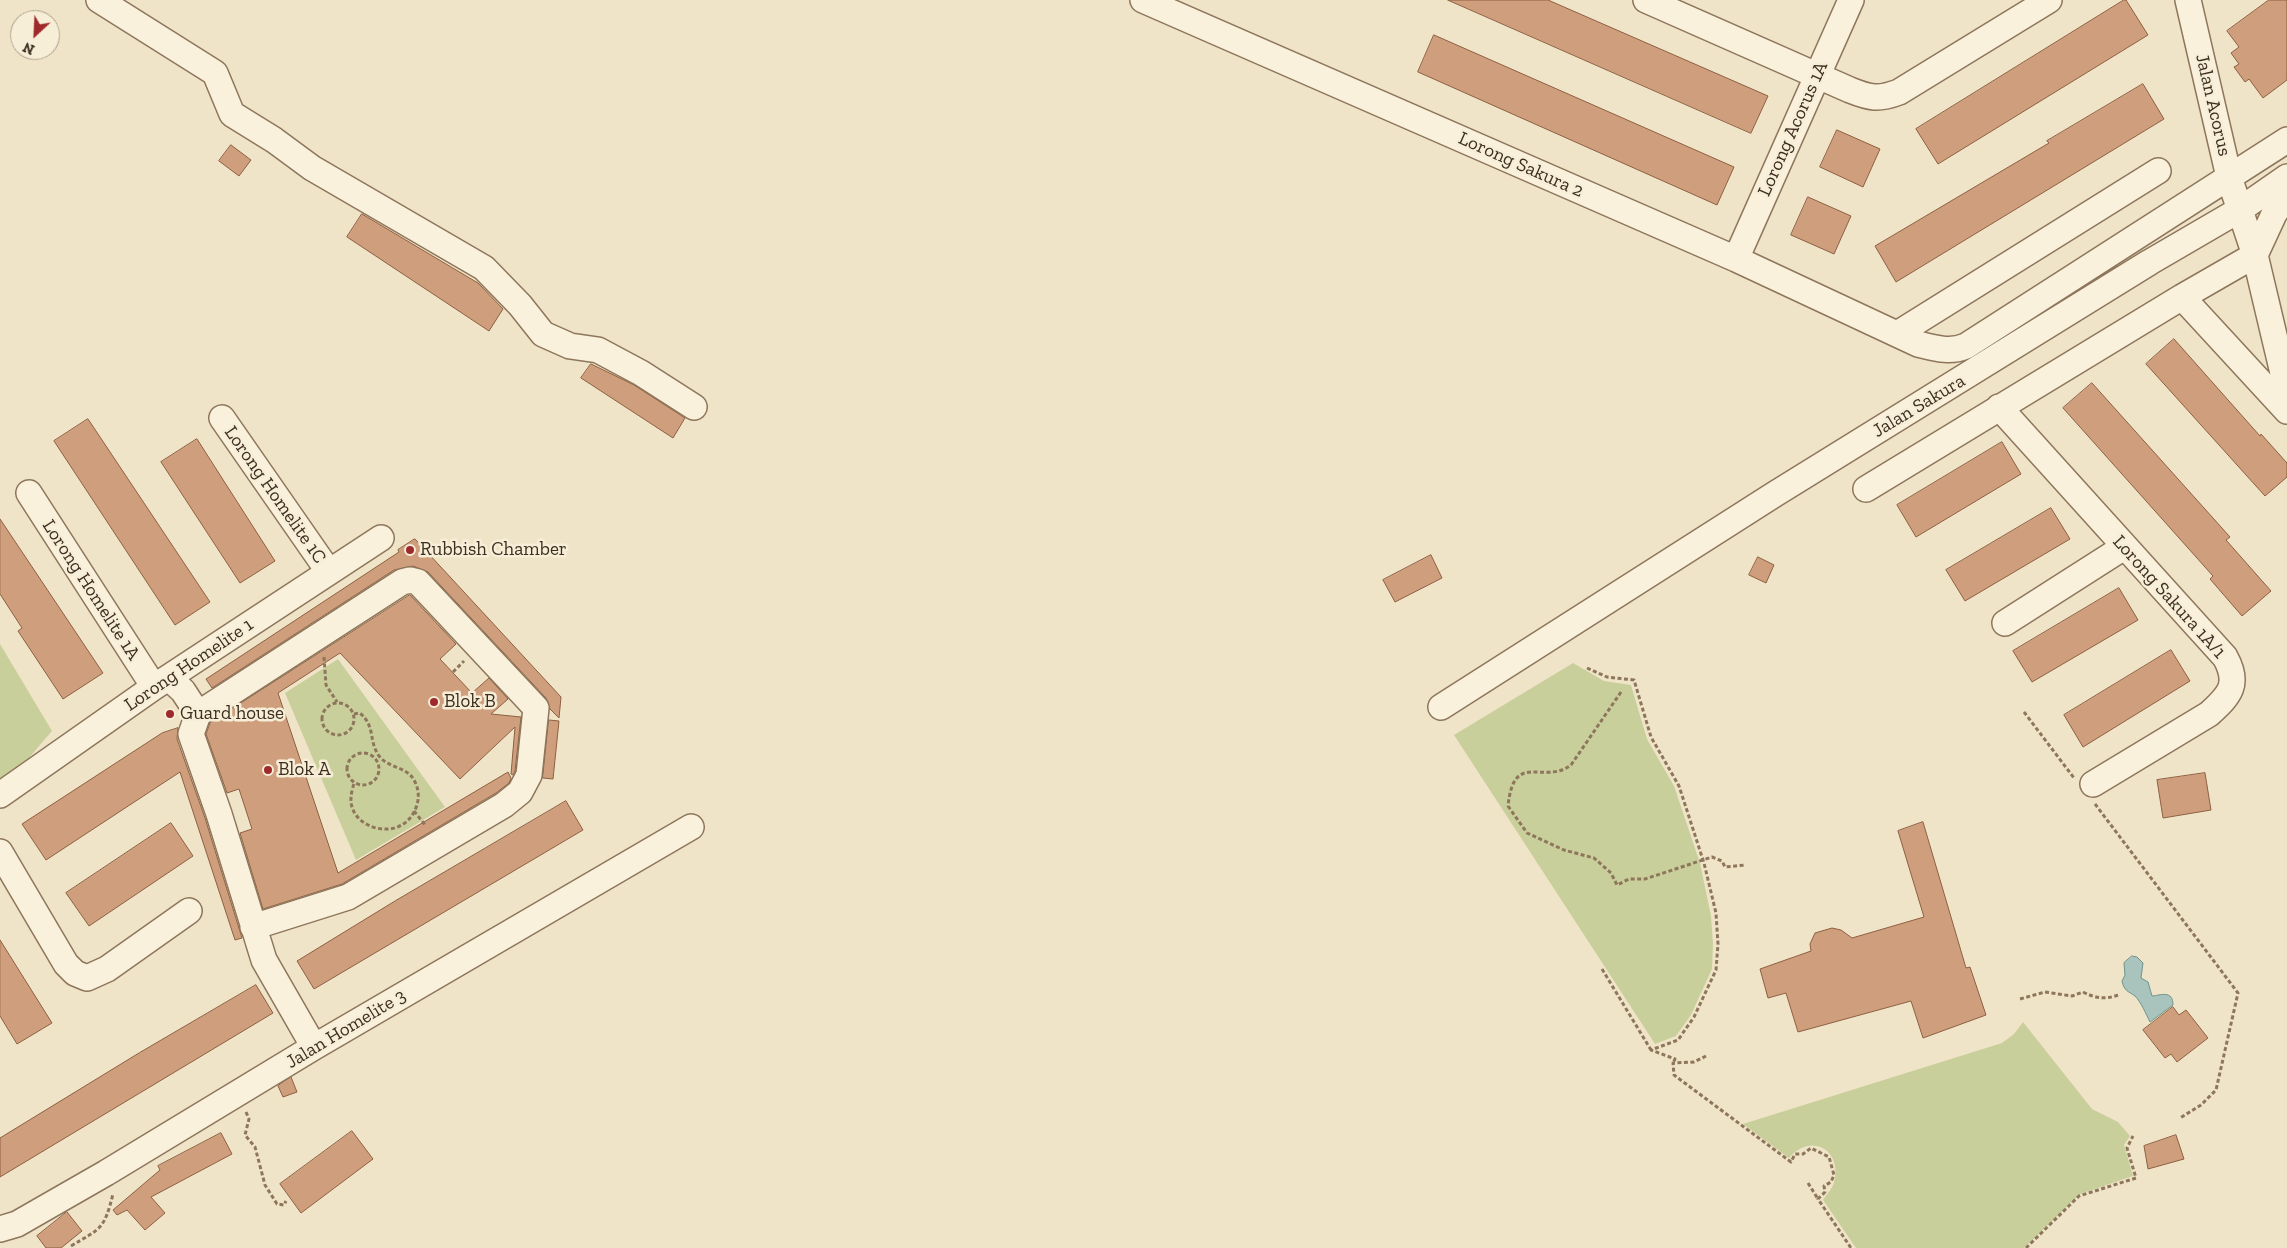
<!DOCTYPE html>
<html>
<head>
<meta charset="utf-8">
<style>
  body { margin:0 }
  #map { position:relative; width:2287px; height:1248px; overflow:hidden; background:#f0e4c8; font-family:"Zilla Slab",serif }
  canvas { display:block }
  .north { position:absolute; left:10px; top:10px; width:50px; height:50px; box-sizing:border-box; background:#f7eed8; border:1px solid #ada18e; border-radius:50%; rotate:205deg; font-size:14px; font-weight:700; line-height:20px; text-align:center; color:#3d2e20 }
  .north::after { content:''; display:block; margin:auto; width:18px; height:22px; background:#9e2a2b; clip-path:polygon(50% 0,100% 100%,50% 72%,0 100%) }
</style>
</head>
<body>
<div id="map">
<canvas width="2287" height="1248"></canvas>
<div class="north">N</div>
</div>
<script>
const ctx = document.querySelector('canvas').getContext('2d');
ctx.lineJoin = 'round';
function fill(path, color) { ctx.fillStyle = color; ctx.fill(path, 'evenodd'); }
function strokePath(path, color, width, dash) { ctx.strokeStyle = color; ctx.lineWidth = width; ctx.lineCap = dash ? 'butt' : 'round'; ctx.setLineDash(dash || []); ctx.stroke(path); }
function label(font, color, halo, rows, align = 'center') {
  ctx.font = font + ' "Zilla Slab",serif'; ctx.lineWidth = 5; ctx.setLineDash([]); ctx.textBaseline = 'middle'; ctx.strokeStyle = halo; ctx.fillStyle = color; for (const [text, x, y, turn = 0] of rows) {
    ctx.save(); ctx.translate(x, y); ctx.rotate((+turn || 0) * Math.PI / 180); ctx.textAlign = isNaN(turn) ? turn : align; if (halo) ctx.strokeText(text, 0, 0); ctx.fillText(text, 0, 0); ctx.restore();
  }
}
fill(new Path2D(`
  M0,644L52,731L9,781L0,787Z
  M338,659L445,807L356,860L285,693Z
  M1573,663L1604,681L1631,685L1647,739L1674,786L1700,863L1711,916L1713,944L1712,969L1691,1015L1676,1036L1655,1044L1454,735Z
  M2023,1022L2092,1109L2118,1122L2130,1136L2124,1145L2133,1176L2080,1194L2024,1248H1856L1823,1200C1826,1195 1832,1189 1834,1183C1843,1150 1811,1132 1789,1158L1743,1124L2002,1043L2014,1034Z`), '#c9cf9b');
const water = new Path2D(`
  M2132,956L2137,957L2143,963L2141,978L2148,982L2152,996C2161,995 2173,990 2173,1005L2150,1022C2146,1014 2141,1002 2135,996C2128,991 2124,991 2122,981L2125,975L2124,963Z`);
fill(water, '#a9c4bc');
strokePath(water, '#6f938a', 1);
const building = new Path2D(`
  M1448,0H1548L1768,96L1751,133Z
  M2124,0H2126L2148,35L1938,164L1916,129Z
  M2269,0H2287V80L2263,98L2249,79L2245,82L2234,67L2239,64L2231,53L2239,47L2227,31Z
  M1434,35L1734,167L1717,205L1418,72Z
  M2143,84L2164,119L1896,282L1875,246L2049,143L2047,141Z
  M1837,130L1880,149L1863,187L1820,167Z
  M231,145L251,160L239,176L219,161Z
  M1808,197L1851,216L1834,254L1791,235Z
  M362,214L478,283L503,309L489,331L347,237Z
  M2174,339L2260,436L2261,434L2287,463V477L2265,496L2146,364Z
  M591,364L634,385L685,418L673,438L581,378Z
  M2092,383L2230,537L2226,540L2271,591L2242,616L2210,579L2213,576L2063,408Z
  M88,419L210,602L175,625L54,441Z
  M197,439L275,561L240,583L161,462Z
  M2002,442L2021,474L1916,537L1897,505Z
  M2051,508L2070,539L1965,601L1946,570Z
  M0,519L103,673L63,699L18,631L22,628L0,594Z
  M415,539L561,697L559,718L550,709L546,698L428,572L413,566L394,570L212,688L206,679L399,552L398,550Z
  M1431,555L1442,578L1395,602L1383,580Z
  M1758,557L1774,565L1766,583L1749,575Z
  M2119,588L2138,620L2032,682L2013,651Z
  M410,595L456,644L440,659L472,693L489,678L508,699L491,714L521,717L515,771L513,775L511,774L515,727L460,779L340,653L278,693L338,873L508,772L511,778L509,783L496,793L342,884L263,909L240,833L252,829L239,789L227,793L206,734L210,723Z
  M2171,650L2190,681L2083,747L2064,715Z
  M549,720L559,721L553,779L543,778Z
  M178,728L177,739L205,818L242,938L235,940L180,772L46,860L22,824L162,733Z
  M2205,773L2211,810L2163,818L2157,780Z
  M566,801L583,830L314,989L297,961L395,901Z
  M1923,822L1966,968L1970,967L1986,1015L1923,1038L1911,1001L1798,1032L1786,993L1768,998L1760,969L1811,951L1810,944L1815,933L1832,928L1841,930L1852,938L1924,917L1898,831Z
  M171,823L193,856L89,926L66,893Z
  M0,940L52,1023L17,1044L0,1016Z
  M256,985L273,1013L0,1177V1138L139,1053Z
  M2173,1007L2179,1015L2186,1010L2208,1038L2177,1062L2171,1054L2165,1058L2143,1030Z
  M291,1077L297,1092L283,1097L278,1086Z
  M352,1131L373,1159L301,1213L280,1184Z
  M221,1133L232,1154L151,1197L165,1213L145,1230L127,1210L117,1215L113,1210L160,1170L158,1166Z
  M2176,1135L2184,1159L2148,1169L2144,1146Z
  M67,1212L82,1231L61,1248H46L37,1236Z`);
fill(building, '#cf9f7d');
strokePath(building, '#8d5f41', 1);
const minor = new Path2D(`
  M99,0L215,73L232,114L274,140L312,168L484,268L520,305L543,334L570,346L598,350L641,373L694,407
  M1143,0L1736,259L1918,344C1935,348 1950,353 1966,346L2287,140
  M1646,0L1850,90C1870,98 1878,100 1899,92L2049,0
  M2188,0L2229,177L2255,255L2287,390
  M2287,195L2274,214L2255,255L2182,297L2287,411
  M1736,259L1851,0
  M1897,334L2158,171
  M1999,407L2225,657C2240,684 2230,695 2209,714L2093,784
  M222,418L329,572
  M1866,489L2182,297
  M29,493L154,687
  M2005,623L2124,547
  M169,678L183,691L198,714
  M1441,707L1775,494L2150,262L2241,209L2287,177
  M0,795L154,687L381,538
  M0,852L66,964L75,973L87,978L107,969L189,911
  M253,927L348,897L504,805L520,792L529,775L536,708L418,582L410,580L402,582L198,714L191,734L219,814L264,960L314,1047
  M0,1229L17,1224L106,1173L314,1047L691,827`);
strokePath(minor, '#8d765c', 28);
strokePath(new Path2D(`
  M324,657L326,685L337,702
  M1587,668L1607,677L1634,680L1651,737L1679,786L1704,863L1716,913L1718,944L1716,970L1694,1017L1678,1040L1651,1050L1675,1059L1673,1063
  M453,672L464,661
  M1621,692L1571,765C1543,786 1514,749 1508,806L1527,833L1564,850L1594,858L1611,873L1617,885L1629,879H1645L1712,857L1722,861L1725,867L1746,865
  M322 719a16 16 0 1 1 32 0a16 16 0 1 1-32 0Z
  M2024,712L2074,778
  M354,714L360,713C376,727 368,740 379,756C389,769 408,766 415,782C420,792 419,803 414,812C398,843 349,828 351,798C351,793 353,787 354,783
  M347 769a16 16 0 1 1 32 0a16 16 0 1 1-32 0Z
  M2095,804L2238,993L2216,1090L2201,1105L2180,1118
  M414,811L426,826
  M1602,969L1651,1050
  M2020,999L2045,992L2072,996L2083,992C2095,998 2105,1000 2118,995
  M1706,1056L1694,1062L1673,1063L1674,1075L1791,1162L1795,1154H1803L1811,1148L1829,1157L1834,1175L1831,1182L1824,1186L1825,1192L1818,1199L1851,1248
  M246,1112L249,1119L245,1135L255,1147L265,1185L277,1204L284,1205L286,1201
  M1808,1183L1818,1199
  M71,1246C101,1228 104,1230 113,1194
  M2026,1248L2079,1196L2136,1178L2127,1148L2133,1136`), '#8d765c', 3, [4, 2.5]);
strokePath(minor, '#faf1dc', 25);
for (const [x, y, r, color] of [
  [410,550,5,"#9e2a2b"],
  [434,702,5,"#9e2a2b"],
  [170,714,5,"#9e2a2b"],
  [268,770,5,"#9e2a2b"]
]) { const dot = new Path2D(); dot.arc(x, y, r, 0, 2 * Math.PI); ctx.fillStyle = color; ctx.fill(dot); strokePath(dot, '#f7eed8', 2); }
label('19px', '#3d2e20', '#f7eed8', [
  ["Jalan Acorus",2213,105,77],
  ["Lorong Acorus 1A",1793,129,-66],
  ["Lorong Sakura 2",1521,165,24],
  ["Jalan Sakura",1919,406,-31],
  ["Lorong Homelite 1C",275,495,55],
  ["Lorong Homelite 1A",91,590,57],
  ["Lorong Sakura 1A/1",2169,597,48],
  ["Lorong Homelite 1",189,665,-34],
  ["Jalan Homelite 3",346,1029,-31]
]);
label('19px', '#3d2e20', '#f7eed8', [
  ["Rubbish Chamber",420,550],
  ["Blok B",444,702],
  ["Guard house",180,714],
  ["Blok A",278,770]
], 'left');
</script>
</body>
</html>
